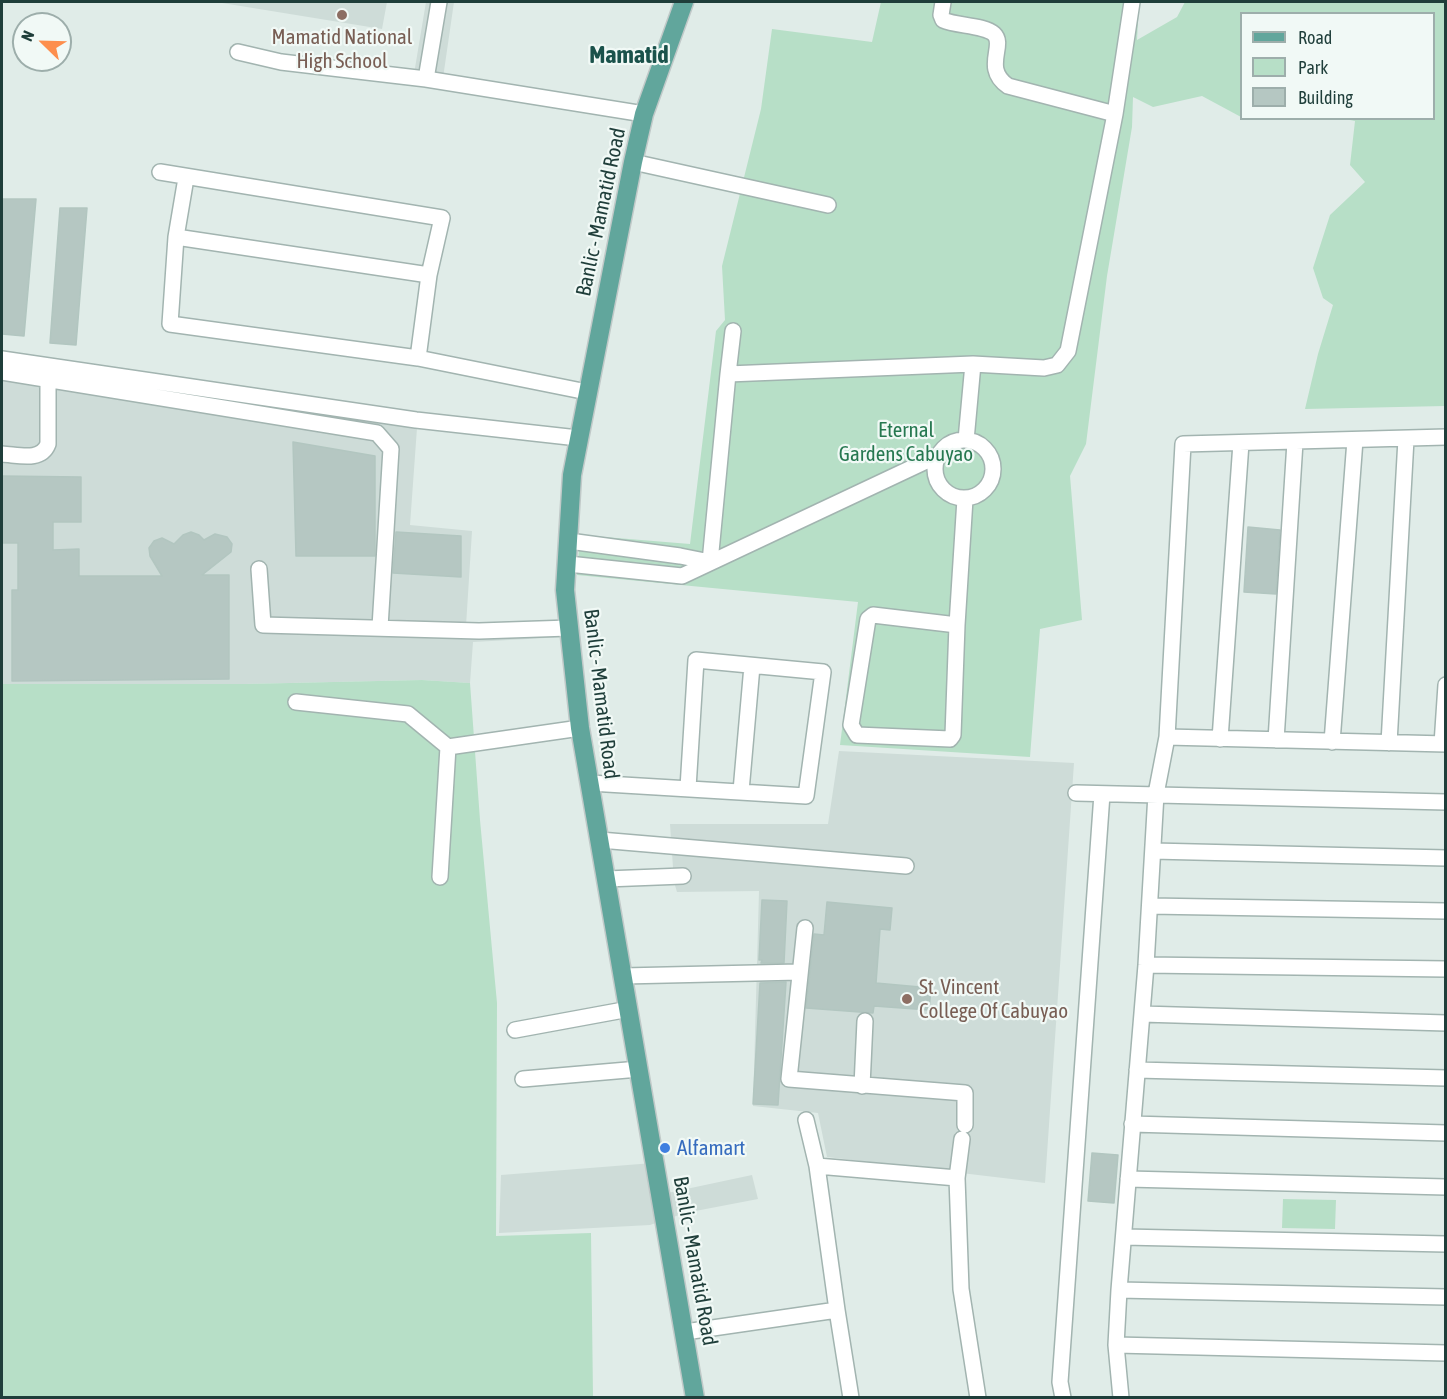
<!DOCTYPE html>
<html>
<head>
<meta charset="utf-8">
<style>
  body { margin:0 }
  #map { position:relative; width:1447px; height:1399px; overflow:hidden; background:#e0ece8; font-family:"Asap Condensed",sans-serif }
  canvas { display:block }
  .frame { position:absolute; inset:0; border:3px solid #1f3e3a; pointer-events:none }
  .legend { position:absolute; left:1240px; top:12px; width:195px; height:108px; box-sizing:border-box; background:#f1f9f6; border:2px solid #9daeab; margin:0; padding:8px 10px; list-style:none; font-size:18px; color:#1f3e3a }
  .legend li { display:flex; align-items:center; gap:12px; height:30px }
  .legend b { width:30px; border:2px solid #9daeab }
  .north { position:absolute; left:12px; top:12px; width:60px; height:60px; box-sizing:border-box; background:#f1f9f6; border:2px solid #9daeab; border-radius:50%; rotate:293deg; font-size:16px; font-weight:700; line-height:24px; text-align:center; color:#1f3e3a }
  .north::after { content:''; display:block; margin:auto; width:21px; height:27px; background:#fd8e4d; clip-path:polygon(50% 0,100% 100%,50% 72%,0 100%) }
</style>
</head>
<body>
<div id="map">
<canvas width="1447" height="1399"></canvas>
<div class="frame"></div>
<ul class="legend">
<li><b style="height:8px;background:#61a69c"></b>Road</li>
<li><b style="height:16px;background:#b7dfc7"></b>Park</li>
<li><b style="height:16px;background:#b5c7c2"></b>Building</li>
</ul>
<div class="north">N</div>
</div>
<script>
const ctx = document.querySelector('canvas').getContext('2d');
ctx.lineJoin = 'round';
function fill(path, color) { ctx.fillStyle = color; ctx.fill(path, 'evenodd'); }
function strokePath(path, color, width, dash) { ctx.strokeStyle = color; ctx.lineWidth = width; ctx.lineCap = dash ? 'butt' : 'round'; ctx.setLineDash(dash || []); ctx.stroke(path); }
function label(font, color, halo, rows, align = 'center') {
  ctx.font = font + ' "Asap Condensed",sans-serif'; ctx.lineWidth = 4.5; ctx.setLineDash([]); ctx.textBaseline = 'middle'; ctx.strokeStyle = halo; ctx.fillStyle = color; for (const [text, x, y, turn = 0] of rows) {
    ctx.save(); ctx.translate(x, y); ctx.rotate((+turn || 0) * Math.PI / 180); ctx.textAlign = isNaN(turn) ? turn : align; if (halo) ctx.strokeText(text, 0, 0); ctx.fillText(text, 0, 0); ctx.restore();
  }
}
fill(new Path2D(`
  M216,2H387L382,29Z
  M426,2H454L443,78L414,74Z
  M2,366L131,383L417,428L410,525L472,531L466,626L564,621V637L473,642L470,683L422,680L245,684H2Z
  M839,751L1074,763L1045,1183L827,1157L818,1113L753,1106L759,891L677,892L674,882L670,824H828Z
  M653,1163L658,1195L752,1175L758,1199L685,1213L650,1225L499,1233L501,1175Z`), '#cedcd8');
fill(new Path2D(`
  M881,2H1139L1137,40L1177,17L1185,2H1445V406L1305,409L1318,354L1333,305L1323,298L1313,268L1330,215L1365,182L1350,165L1355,121L1345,119L1434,118V14H1242L1241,117L1202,96L1153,107L1133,97L1132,127L1107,276L1086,444L1070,476L1082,620L1040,629L1030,757L840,745L858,602L577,575L580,535L690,544L716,331L725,320L722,266L761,109L772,29L872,42Z
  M422,680L470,683L480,820L497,1003L496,1236L591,1233L593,1397L2,1398V684H245Z
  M1283,1199L1336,1200L1335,1229L1282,1228Z`), '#b7dfc7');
const building = new Path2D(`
  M2,199H36L24,336L2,334Z
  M60,208H87L76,345L50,343Z
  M293,442L375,456V556H296Z
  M2,476L81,477V522H53V550L79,549V576H162L150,556L149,548L154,541L162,538L174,544L183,535L191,532L199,535L204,540L215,534L227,537L232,544L231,552L202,575H229V679L12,681V590H18V543H2Z
  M1248,527L1280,530L1276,594L1244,592Z
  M396,532L461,536V577L393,573Z
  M762,900L787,901L784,963H761L762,960H759Z
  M827,902L892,908L890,930L880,929L876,983L931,988L929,1010L874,1006L873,1013L806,1008L814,934L824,935Z
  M786,982L778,1105L753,1104L760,983Z
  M1092,1153L1118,1155L1114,1203L1088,1201Z`);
fill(building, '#b5c7c2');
strokePath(building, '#b2c6c0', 1.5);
const minor = new Path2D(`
  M943,2L941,15L943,20C956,26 984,25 994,34C1006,45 982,68 1008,86L1115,114
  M238,52L281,62L426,79L644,114
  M426,79L439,2
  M633,162L828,205
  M160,172L442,218L429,275L418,358
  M186,178L176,237L170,324L418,358L587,392
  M176,237L429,275
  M2,359L416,420L578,438
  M973,364L1044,368L1057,365L1068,351L1115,114L1132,2
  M2,372L377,433L391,449L380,627
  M728,374L733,331
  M935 469a29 29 0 1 1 58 0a29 29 0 1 1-58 0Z
  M2,454C19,455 41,462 48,444V379
  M569,541L680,556L710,562
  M710,562L728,374L973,364L966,440
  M568,564L682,576L939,455
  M259,569L263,625L479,631L569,628
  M957,625L873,615L868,619L851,725L857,735L950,739L953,735L957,625L965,499
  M296,702L408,714L448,747
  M1167,737L1446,744
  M1220,739L1241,443
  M1276,740L1295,442
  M1332,742L1355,440
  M1389,743L1406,439
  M1442,744L1446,685
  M590,783L806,796L823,672L696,660L688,788
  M741,791L752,666
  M1076,793L1446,802
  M600,840L906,866
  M1153,851L1446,858
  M440,877L448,747L580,728
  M606,879L683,876
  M1150,906L1446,911
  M805,928L789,1079L965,1093V1125
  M1146,965L1446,969
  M623,976L799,972
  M1142,1014L1446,1023
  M515,1030L629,1009
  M1137,1070L1446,1078
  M523,1079L639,1069
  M862,1086L865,1021
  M806,1120L817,1166L837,1310L851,1398
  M1132,1124L1446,1133
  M962,1139L957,1178L961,1289L978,1398
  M817,1166L957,1178
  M1128,1179L1446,1187
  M1124,1237L1446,1244
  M1119,1290L1446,1297
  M685,1332L837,1310
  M1116,1345L1446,1353
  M1063,1398L1060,1382L1102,794
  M1121,1398L1116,1345L1119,1290L1146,965L1156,794L1167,737L1183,444L1446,437`);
const major = new Path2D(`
  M684,2L644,114L633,162L572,475L565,590L580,728L695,1398`);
strokePath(minor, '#a2b4b0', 18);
strokePath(major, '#c0c9c8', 21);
strokePath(minor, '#fff', 15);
strokePath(major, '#61a69c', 18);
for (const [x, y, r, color] of [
  [342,15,6,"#8d6e63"],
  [907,999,6,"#8d6e63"],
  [665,1148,6,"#3f7fe0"]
]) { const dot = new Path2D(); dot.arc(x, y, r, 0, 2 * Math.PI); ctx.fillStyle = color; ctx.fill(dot); strokePath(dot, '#f1f9f6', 2); }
label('21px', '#785e54', '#f1f9f6', [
  ["Mamatid National",342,37],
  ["High School",342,61],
  ["St. Vincent",919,987,"left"],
  ["College Of Cabuyao",919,1011,"left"]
]);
label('21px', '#1f3e3a', '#f1f9f6', [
  ["Banlic - Mamatid Road",601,212,-78],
  ["Banlic - Mamatid Road",601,694,83],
  ["Banlic - Mamatid Road",695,1261,80]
]);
label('21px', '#267850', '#f1f9f6', [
  ["Eternal",906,430],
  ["Gardens Cabuyao",906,454]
]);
label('21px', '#366cbe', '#f1f9f6', [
  ["Alfamart",677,1148]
], 'left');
label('bold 24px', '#1a524b', '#f1f9f6', [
  ["Mamatid",629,55]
]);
</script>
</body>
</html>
